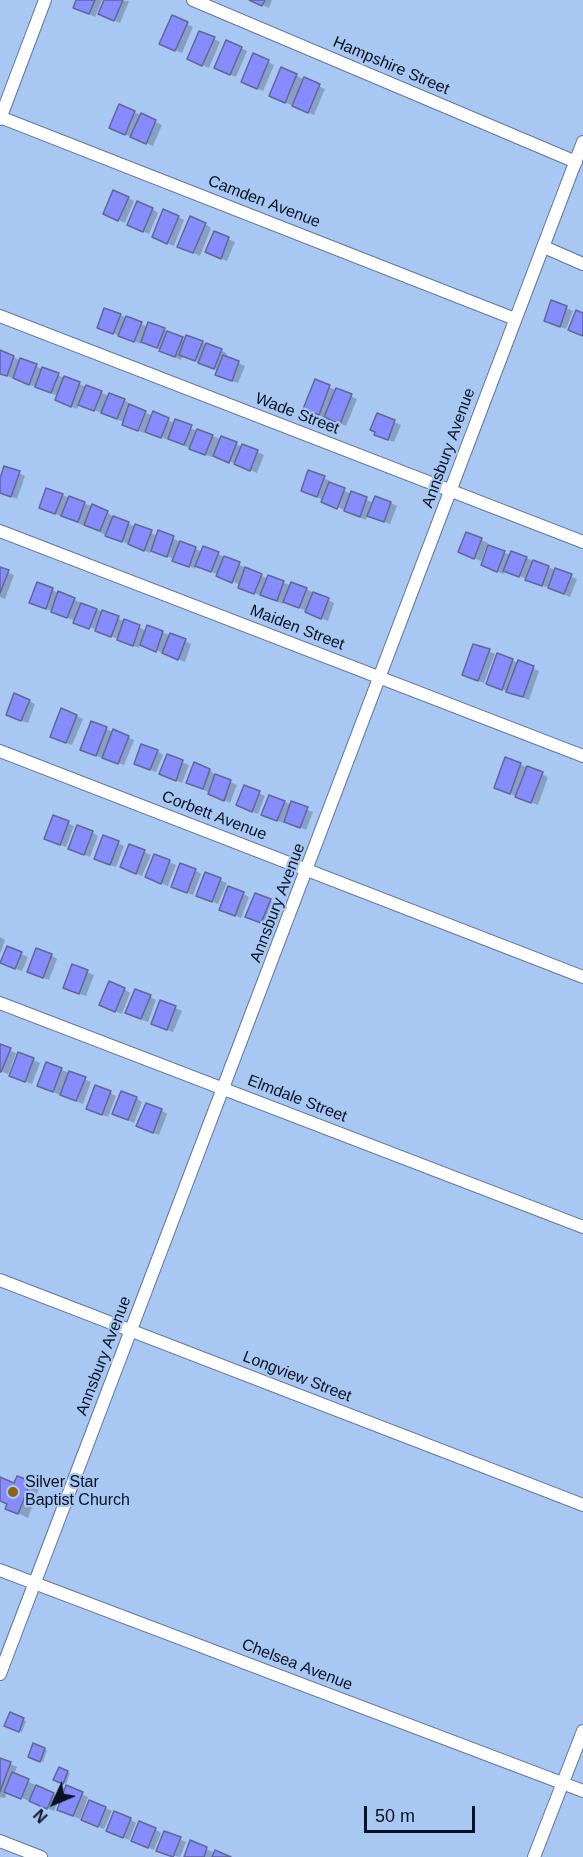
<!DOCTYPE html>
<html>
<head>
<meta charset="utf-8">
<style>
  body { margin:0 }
  #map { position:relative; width:583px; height:1857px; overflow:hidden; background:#a9c7f3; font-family:Arial,sans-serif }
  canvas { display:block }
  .north { position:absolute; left:24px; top:1773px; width:60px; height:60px; -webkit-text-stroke:4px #a9c7f3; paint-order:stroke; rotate:226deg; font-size:16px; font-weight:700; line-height:24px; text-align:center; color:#081221 }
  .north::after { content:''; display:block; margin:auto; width:21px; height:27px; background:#081221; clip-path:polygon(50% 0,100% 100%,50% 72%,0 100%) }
  .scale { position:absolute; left:364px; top:1806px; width:111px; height:27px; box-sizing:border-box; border:3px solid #081221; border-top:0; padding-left:8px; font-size:18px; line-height:21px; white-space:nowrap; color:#081221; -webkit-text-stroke:4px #a9c7f3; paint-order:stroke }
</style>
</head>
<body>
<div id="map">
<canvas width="583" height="1857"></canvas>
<div class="north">N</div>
<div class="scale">50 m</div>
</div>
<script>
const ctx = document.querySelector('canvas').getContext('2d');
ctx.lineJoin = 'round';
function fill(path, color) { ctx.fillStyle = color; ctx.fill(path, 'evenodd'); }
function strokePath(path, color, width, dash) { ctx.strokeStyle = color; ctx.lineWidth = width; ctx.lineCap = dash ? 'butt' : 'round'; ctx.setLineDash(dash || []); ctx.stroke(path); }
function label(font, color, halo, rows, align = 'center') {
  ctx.font = font + ' Arial,sans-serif'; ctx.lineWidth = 4.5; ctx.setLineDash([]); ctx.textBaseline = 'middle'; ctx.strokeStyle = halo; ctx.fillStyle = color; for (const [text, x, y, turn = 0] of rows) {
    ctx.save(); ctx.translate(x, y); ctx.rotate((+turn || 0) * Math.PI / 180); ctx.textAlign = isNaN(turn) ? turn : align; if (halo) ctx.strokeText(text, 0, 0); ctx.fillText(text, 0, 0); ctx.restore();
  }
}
fill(new Path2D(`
  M78,0H102L95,17L81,10Z
  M106,0L129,1L120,23L106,17Z
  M251,0H272L269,8Z
  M187,24L193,27L182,53L167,47Z
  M214,39L220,42L209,68L194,61Z
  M241,48L247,51L236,77L222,71Z
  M254,55L274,65L263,91L249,85Z
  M282,69L325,89L314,115L277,99Z
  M134,112L162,125L153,146L117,131Z
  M128,198L134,201L125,223L111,217Z
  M152,209L158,213L149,234L135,228Z
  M178,217L184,220L174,246L160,240Z
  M205,224L211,228L200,256L185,249Z
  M214,233L235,242L227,261L213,255Z
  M552,302L573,311L566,329L552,324Z
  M120,315L148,327L164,329L186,341L202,342L221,350L227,354L226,357L245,366L238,383L223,378L219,371L183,356L181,360L142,341L141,344L99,328Z
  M0,352L109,396L125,400L130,404L124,422L79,404L77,409L63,403L58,396L0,373Z
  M315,381L357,399L346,426L311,412Z
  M146,413L258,452L264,455L257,473L213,454L212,457L197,452L168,438V440L145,430L144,433L139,431Z
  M378,415L401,425L394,442L382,438Z
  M5,467L25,476L17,499L0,492V482Z
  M324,478L330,481L329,484L352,494L374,503H391L397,506L390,524L368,515L366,520L352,514L309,493Z
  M62,495L107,512L113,517L136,527L158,536L159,532L202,552L218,554L268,579L306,589L334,603L328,621L284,601L283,604L246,590L240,585L197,565L195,569L152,549L150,553L41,508Z
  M467,534L488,543L481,561L466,555Z
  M504,553L526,558L577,579L570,597L505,570L503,574L489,568Z
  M0,569L14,575L5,599L0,597Z
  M38,584L147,631L148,627L185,641L191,644L185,662L141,644L139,648L125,642L37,605Z
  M489,651L495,654L484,683L470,678Z
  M498,655L539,671L529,700L488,684Z
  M29,701L35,704L28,723L13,718Z
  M77,716L83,719L72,745L58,740Z
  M106,729L134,740L124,765L88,753Z
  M157,751L163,755L156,772L142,767Z
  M168,756L189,765L182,783L167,777Z
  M520,764L548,777L538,805L495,788Z
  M210,770L215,775L237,785L230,803L194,785Z
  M259,793L265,796L258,814L244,808Z
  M284,802L313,812L306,830L285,820L284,823L269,818Z
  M54,817L74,826L66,847L52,842Z
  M92,832L98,836L90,857L75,851Z
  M118,843L124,846L116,867L102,862Z
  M130,846L151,855L142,876L128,870Z
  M155,856L176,865L168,886L153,880Z
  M195,870L201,874L193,895L178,889Z
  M206,874L227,883L218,904L204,898Z
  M243,894L249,897L241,918L227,912Z
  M270,901L276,904L268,925L253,920Z
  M0,937L5,940L0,954Z
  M8,948L28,957L22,971L8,966Z
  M51,955L57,959L49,980L35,975Z
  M73,966L94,975L86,996L71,991Z
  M124,989L130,993L122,1014L107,1008Z
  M150,997L156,1000L148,1022L133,1016Z
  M161,1002L182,1011L173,1032L159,1027Z
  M0,1046L16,1053L8,1074L0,1071Z
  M19,1054L40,1063L32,1084L17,1079Z
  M47,1064L91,1082L83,1104L45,1089Z
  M110,1093L116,1096L108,1117L94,1112Z
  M136,1098L142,1102L134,1123L114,1114Z
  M161,1110L167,1114L159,1135L144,1129Z
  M0,1479L15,1485L30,1483L39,1488L28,1518L7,1508L9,1505L0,1501Z
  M11,1714L26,1721L22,1732L9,1727Z
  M45,1749L47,1750L43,1762L32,1758Z
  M0,1759L17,1767L14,1774L60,1798L54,1811L7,1792L5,1798L0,1797Z
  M60,1769L70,1773L66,1784L58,1781Z
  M67,1787L88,1797L80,1819L64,1813Z
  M106,1808L112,1811L104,1829L89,1823Z
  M130,1819L136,1823L129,1840L114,1834Z
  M155,1829L161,1833L154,1850L139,1844Z
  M165,1833L186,1842L180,1857L164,1854Z
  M191,1842L215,1853L227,1857H185Z`), '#0003');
const building = new Path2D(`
  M76,0H95L89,14L73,8Z
  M104,0H123L114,21L98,14Z
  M249,0H265L262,6Z
  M172,15L188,22L175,51L159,44Z
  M199,31L215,37L202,66L187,59Z
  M226,40L242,47L230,75L214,68Z
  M253,53L269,60L257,89L241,82Z
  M281,67L297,74L285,103L269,96Z
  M304,77L320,84L308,113L292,106Z
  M119,104L135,111L125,135L109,128Z
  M141,113L156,120L146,144L130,137Z
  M113,190L129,197L118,221L103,214Z
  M137,201L153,208L143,232L127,225Z
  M163,209L179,216L167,244L152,237Z
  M190,216L206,223L193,253L177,247Z
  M214,231L229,237L221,259L205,252Z
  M551,300L567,306L560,327L544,321Z
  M104,308L121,314L113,334L97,328Z
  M576,310L583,313V336L568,330Z
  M126,316L142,322L134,342L118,336Z
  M148,322L165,328L157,348L141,342Z
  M167,331L183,337L175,357L159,351Z
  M186,335L203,341L195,361L179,355Z
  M206,343L222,349L214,369L198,363Z
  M0,350L14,356L7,376L0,374Z
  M223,355L239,361L232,381L215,375Z
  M20,358L37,364L29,385L13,378Z
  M42,367L59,373L51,393L35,387Z
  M64,376L80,382L71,407L55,400Z
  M315,379L330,385L319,415L303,409Z
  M86,385L102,391L94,411L78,405Z
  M336,388L352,394L340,424L324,417Z
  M109,393L125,399L117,419L101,413Z
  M129,404L146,411L138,431L122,425Z
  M153,411L169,418L161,438L145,432Z
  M377,413L395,420L388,440L374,435L375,432L370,430Z
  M175,419L192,425L184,445L168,439Z
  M197,429L213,435L205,455L189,449Z
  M221,436L237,442L229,463L213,456Z
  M242,444L258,450L250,471L234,464Z
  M4,466L20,471L11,497L0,493V478Z
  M308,470L325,476L317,497L301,491Z
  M329,482L345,488L337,509L321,502Z
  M46,488L63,494L55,514L39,508Z
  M351,491L367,497L360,517L344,511Z
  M69,496L85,502L78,522L61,516Z
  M375,496L391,502L384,522L367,516Z
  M92,504L108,511L100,531L84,525Z
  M113,516L129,522L122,542L105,536Z
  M135,524L152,530L144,551L128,544Z
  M158,530L174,536L167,557L151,551Z
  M466,532L482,538L474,559L458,552Z
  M180,541L196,547L189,567L172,561Z
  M488,545L505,551L497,572L481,565Z
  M203,546L219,552L211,572L195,566Z
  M511,551L527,557L519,577L503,571Z
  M224,556L240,562L232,583L216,576Z
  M533,560L549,566L542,586L525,580Z
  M0,567L9,570L0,593Z
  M245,567L262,574L254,594L238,588Z
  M555,568L572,574L564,594L548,588Z
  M268,575L284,581L277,601L260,595Z
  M37,582L53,588L46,609L29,603Z
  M291,582L307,588L299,608L283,602Z
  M58,591L75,598L67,618L51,612Z
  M313,592L329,598L321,619L305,612Z
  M81,603L97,609L89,629L73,623Z
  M102,610L119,616L111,637L95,631Z
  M124,619L140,625L133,646L117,640Z
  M147,625L163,631L156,652L140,645Z
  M170,633L186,639L178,660L162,653Z
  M473,644L490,649L478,681L462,675Z
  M497,653L513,659L502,690L486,684Z
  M518,660L534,666L523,697L506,692Z
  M14,693L30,700L21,721L6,715Z
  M61,708L77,715L66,743L50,737Z
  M91,721L107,727L96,756L80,750Z
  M113,729L129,736L118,764L102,758Z
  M141,744L158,750L150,770L134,764Z
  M167,754L183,760L176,781L159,774Z
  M505,757L521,763L510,794L494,788Z
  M194,762L210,769L203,789L186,783Z
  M527,766L543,772L531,803L515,797Z
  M215,774L231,780L224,801L208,794Z
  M244,785L260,791L252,812L236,805Z
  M269,795L285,801L277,821L261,815Z
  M291,801L308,807L300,828L284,822Z
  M53,815L69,821L60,845L44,839Z
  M77,825L93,831L84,855L68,849Z
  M103,835L119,841L110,865L94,859Z
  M129,844L145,850L136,874L120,867Z
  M154,854L170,860L161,884L145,877Z
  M180,863L196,869L187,893L171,887Z
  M205,872L221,878L212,902L196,896Z
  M228,886L244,892L235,916L219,910Z
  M255,893L271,899L261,923L245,917Z
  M7,946L22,952L15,969L0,963Z
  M36,948L52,954L43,978L27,972Z
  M72,964L88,970L79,994L63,988Z
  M109,981L125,988L115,1012L99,1005Z
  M135,989L151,995L141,1019L125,1013Z
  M160,1000L176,1006L167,1030L151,1024Z
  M0,1044L11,1048L1,1072H0Z
  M18,1052L34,1058L25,1082L9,1076Z
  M46,1062L62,1068L53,1092L37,1086Z
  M69,1071L86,1077L76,1101L60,1095Z
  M95,1085L111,1091L102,1115L86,1109Z
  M121,1091L137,1097L128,1120L112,1114Z
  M146,1103L162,1109L153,1133L136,1126Z
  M17,1476L31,1481L18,1514L5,1509L7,1504L0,1501V1477L14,1483Z
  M10,1712L24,1718L19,1732L4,1726Z
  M33,1743L45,1748L40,1762L28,1757Z
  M0,1758L11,1762L0,1792Z
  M59,1767L68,1771L63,1784L53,1780Z
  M12,1772L29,1779L21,1799L4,1792Z
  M36,1785L54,1793L47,1809L29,1801Z
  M66,1785L83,1792L73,1816L57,1810Z
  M89,1800L106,1807L98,1827L81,1820Z
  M114,1811L131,1818L123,1838L106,1831Z
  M139,1821L156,1828L148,1848L131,1841Z
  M164,1831L181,1837L173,1857L156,1851Z
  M190,1840L207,1847L204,1857H184Z
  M215,1850L231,1857H212Z`);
fill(building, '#848cfe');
strokePath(building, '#626794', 1.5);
const minor = new Path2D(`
  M193,0L576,162
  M0,117L515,319
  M0,119L45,0
  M544,247L583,264
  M0,316L583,542
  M0,531L583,756
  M0,751L583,977
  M0,1003L583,1227
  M0,1280L583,1505
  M0,1570L583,1791
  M0,1674L583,142
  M0,1841L41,1857
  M534,1857L583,1731`);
strokePath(minor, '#5d779f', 14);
strokePath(minor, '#fff', 12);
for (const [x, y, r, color] of [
  [13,1492,6,"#8e6308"]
]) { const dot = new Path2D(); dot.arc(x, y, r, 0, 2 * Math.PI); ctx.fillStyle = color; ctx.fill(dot); strokePath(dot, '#a9c7f3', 2); }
label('16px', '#081221', '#a9c7f3', [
  ["Hampshire Street",391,66,23],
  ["Camden Avenue",264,202,21],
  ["Wade Street",297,414,21],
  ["Annsbury Avenue",449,448,-70],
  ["Maiden Street",297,628,21],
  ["Corbett Avenue",214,816,21],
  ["Annsbury Avenue",278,903,-69],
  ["Elmdale Street",297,1099,21],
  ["Annsbury Avenue",104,1356,-69],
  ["Longview Street",297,1377,21],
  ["Chelsea Avenue",297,1665,21]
]);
label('16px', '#081221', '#a9c7f3', [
  ["Silver Star",25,1483],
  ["Baptist Church",25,1501]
], 'left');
</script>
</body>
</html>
